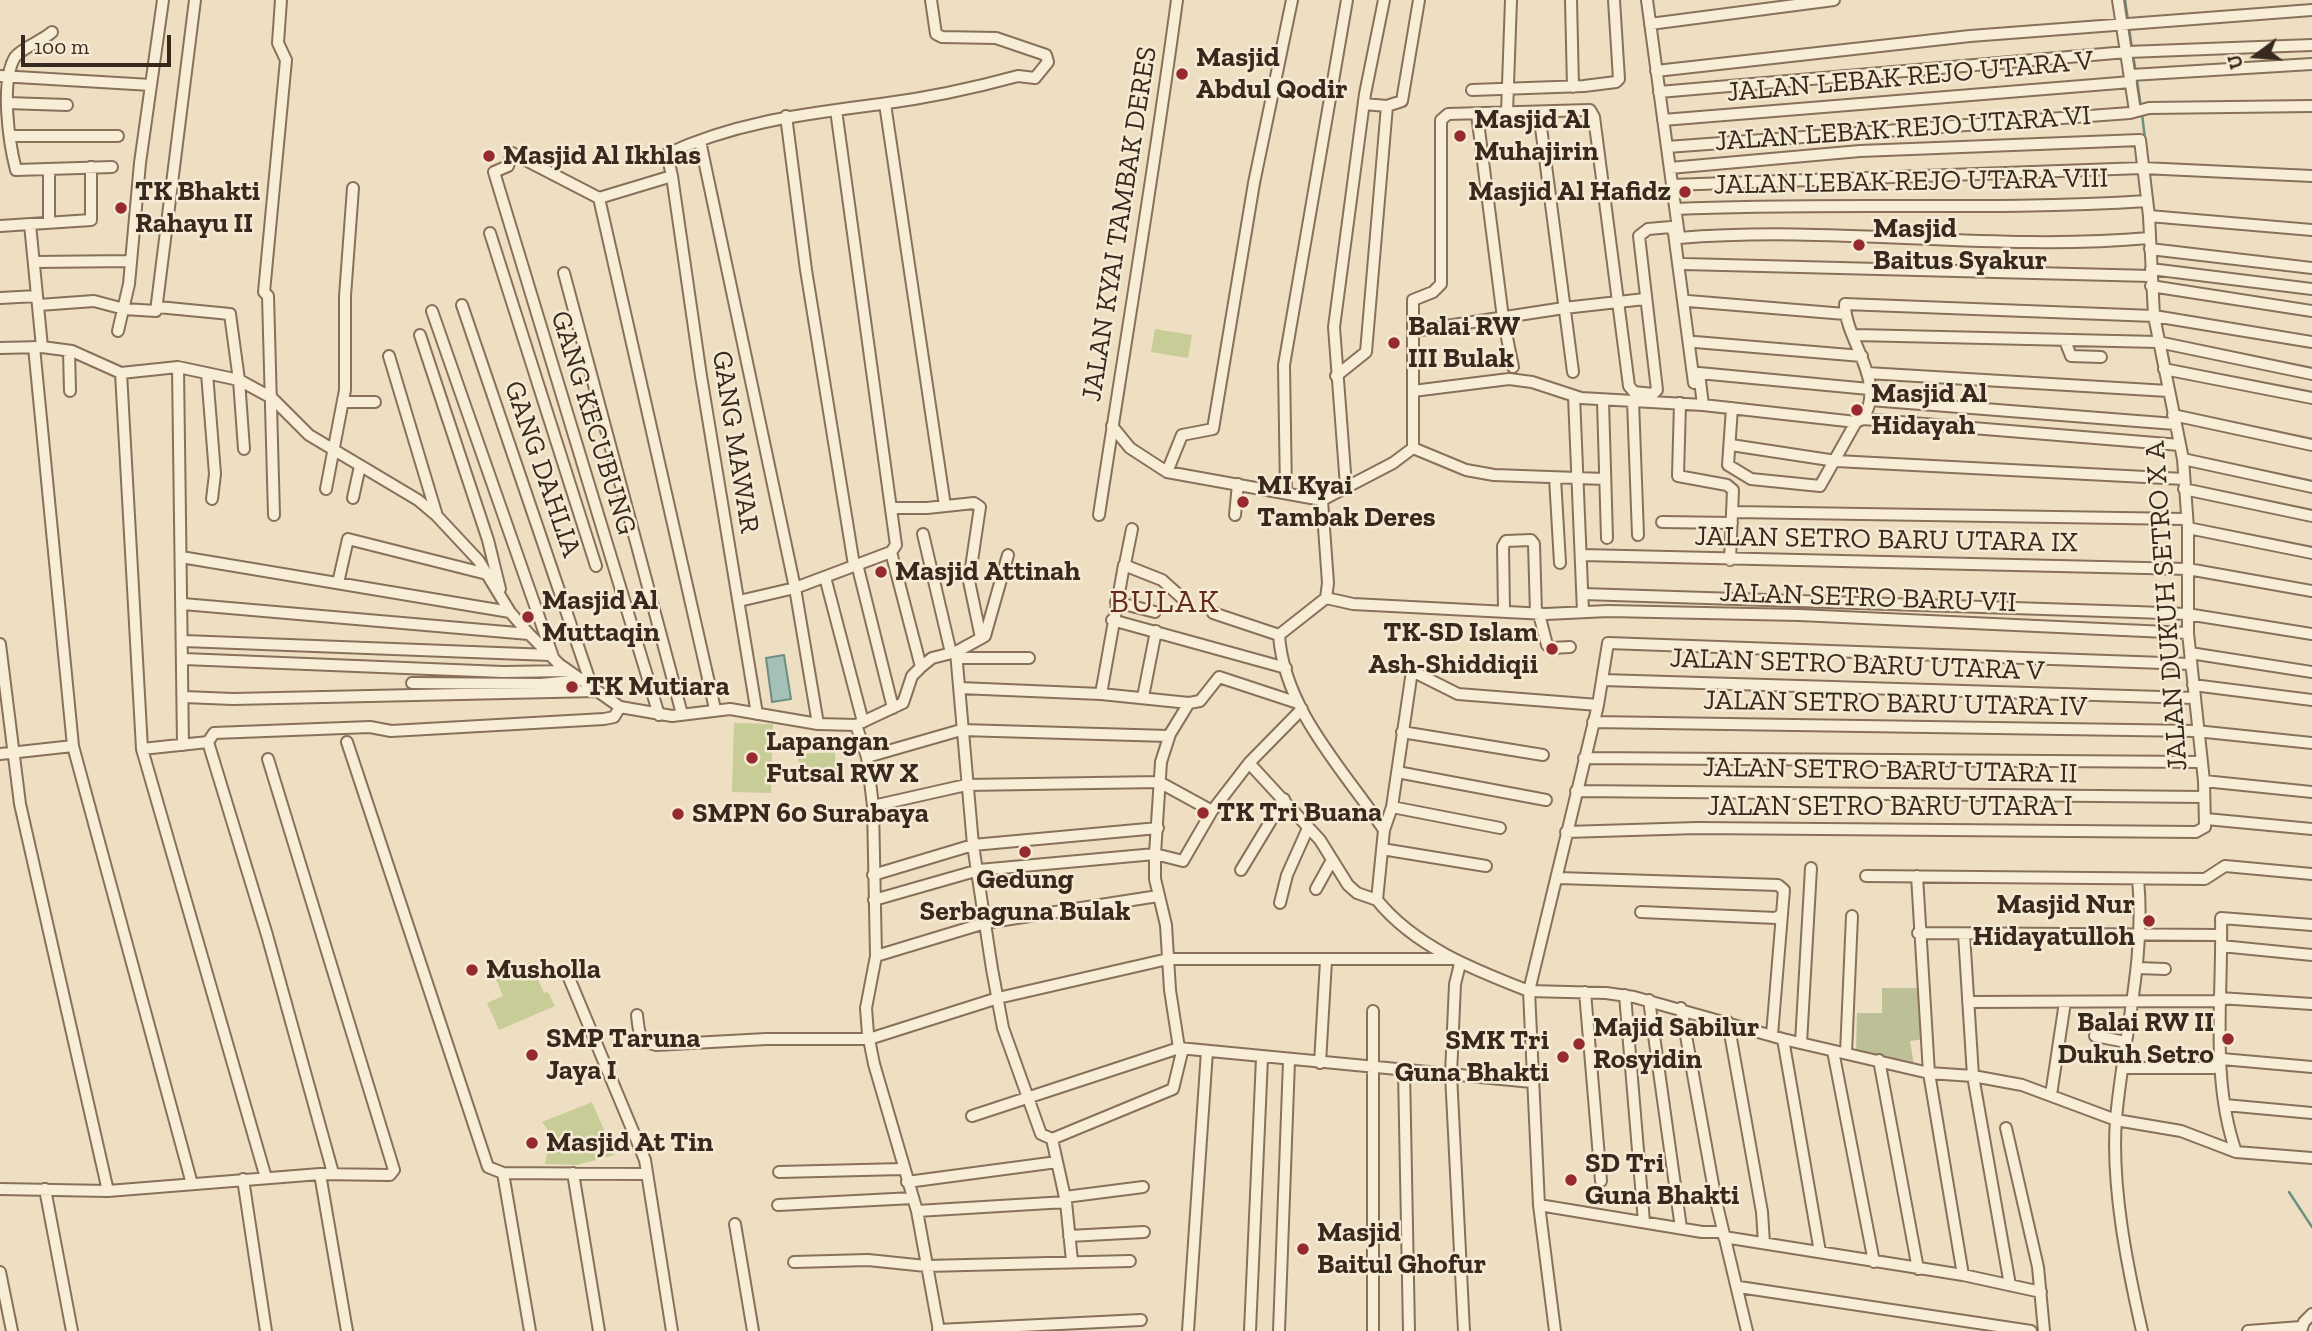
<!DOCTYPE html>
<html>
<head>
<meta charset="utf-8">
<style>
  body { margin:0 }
  #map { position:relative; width:2312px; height:1331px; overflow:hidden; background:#eedfc3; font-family:"Zilla Slab",serif }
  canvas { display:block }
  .north { position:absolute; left:2221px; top:21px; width:70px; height:70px; -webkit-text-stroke:5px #f5ead3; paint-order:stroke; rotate:254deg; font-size:19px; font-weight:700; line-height:28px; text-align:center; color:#38291e }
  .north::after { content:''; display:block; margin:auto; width:24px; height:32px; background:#38291e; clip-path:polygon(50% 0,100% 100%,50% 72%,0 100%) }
  .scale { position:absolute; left:21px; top:35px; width:150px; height:32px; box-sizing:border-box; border:4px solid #38291e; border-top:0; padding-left:9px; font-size:21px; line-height:24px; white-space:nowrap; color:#38291e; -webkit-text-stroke:5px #f5ead3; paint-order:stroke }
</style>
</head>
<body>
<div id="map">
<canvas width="2312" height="1331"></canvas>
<div class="north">U</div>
<div class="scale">100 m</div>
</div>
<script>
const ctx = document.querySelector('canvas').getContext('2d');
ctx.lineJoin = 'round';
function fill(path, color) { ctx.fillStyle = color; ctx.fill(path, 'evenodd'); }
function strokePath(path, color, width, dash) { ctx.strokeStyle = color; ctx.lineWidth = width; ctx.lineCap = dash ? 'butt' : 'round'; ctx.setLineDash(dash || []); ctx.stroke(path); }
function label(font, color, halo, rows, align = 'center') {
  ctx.font = font + ' "Zilla Slab",serif'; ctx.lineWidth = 5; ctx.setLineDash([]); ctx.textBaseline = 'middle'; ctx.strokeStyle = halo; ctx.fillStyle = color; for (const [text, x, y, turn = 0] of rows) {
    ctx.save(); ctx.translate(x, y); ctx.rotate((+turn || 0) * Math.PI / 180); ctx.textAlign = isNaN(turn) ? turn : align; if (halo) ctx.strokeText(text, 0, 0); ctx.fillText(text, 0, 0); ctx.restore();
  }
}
fill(new Path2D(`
  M1155,329L1192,335L1188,358L1151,352Z
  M734,723L773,724L771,793L732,792Z
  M835,752L836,772L799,773L798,754Z
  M530,962L544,993L548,992L555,1006L499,1030L487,1003L503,996L495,977Z
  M592,1102L615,1155L577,1165L545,1164L551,1134L542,1122Z`), '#c8cc97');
fill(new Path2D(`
  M1882,988H1920L1924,1039L1910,1041L1914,1065L1856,1051L1857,1013H1882Z`), '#bdc096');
const water = new Path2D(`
  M784,655L791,699L772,702L766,658Z`);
fill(water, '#a5c0b7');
strokePath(water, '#6c8f85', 2);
strokePath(new Path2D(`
  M2125,0L2128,21
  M2129,28L2132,49
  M2133,55L2136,73
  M2137,80L2141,108
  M2142,114L2145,139
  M2167,352L2169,362
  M2289,1192L2312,1227`), '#6c8f85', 2.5);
const street = new Path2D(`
  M1571,0L1573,87
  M1647,0L1679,236
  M2118,0L2135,111
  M1650,24L1834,0
  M52,32C42,41 23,47 15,57C0,82 9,143 16,170L112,167
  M1656,71L1970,36L2312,10
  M2131,75L2312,64
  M0,76L151,85
  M1472,90L1584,86L1616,82L1619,79L1614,0
  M1659,92L2127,52L2312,45
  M7,103L67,105
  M885,104L945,506
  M1364,104L1387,106L1402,101L1419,0
  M1539,112L1573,372
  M1507,113L1511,0
  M1477,114L1503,318L1513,367
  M786,116L806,270L854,565
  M1663,120L2131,82
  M10,136H118
  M700,141L795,588L818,724
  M1667,147L2130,113L2149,108L2312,106
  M49,170V222
  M672,176L701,376L757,714
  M1672,185L2143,168L2312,176
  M599,198L715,709
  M1676,209C1833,202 1990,211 2147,201
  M2149,216L2312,230
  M30,224L42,347
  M0,226L91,220V167
  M490,233L596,566
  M1679,238C1835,225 1993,252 2149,238
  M2150,249L2312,268
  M35,262L130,261
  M1684,264L2151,276
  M2151,269L2312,289
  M564,273L682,714
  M2151,286L2312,311
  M0,298L37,296
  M1688,301L1845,314
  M39,305L94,301L124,309L156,311L195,0
  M462,305L592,687
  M158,307L230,314L239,380L244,449
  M432,311L553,657
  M118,331L129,284L140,163L163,0
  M1414,331L1564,308L1645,299
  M420,335L488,540L500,589
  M1855,335L2158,342L2312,374
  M2065,341L2071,356L2101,357
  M1695,342L1862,356
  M34,347L73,746L192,1184
  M0,348L42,347L72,351L121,373L178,367L239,380L272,398L309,435L418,500L437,516L479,561L510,612L529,634L559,664L620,707L672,716L730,709L818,724L856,725L903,703L912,676L921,667L932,658L956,652L985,636L1008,555
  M69,351L70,391
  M389,356L437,516
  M178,367L183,745
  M2164,369L2312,398
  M121,373L142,749L266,1178
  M207,373L215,474L212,499
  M1699,373L1703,405
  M1699,373L1869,389
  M1867,373L2168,391
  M1336,376L1366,352L1387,106
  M1413,391L1509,379L1532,382L1581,398L1703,405L1856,422L1863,419L2180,445
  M1574,396L1583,612
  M1870,400L2175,424
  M1603,401L1607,538
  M1633,401L1638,535
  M343,402H375
  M1680,403L1678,476L1727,485L1733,490L1730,560
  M1732,408L1728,465L1751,479L1820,486L1856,422
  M2173,415L2312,445
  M1863,419C1887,380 1845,341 1845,304L2154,316L2312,342
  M1112,426L1130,448L1167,472L1322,500L1328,583L1326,598L1279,635C1284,710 1344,770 1384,830L1377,900C1415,947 1475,970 1529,991L1539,1205L1555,1331
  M1731,445L1836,461L2184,479
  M1413,448L1466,470L1494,475L1605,479
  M2183,459L2312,487
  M1167,472L1182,435L1213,429L1254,183L1292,0
  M1555,478L1560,563
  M1346,486L1334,327L1365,94L1384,0
  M326,489L345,390V296L353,188
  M2184,489L2312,516
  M1286,493L1284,365L1347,0
  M353,498L360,466
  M1322,500L1393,463L1413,448V300L1433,292L1441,284V120L1448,114L1590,110L1594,117L1629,386L1634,392L1653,394L1657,390L1639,236L1648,229L1671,227L1674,233L1694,383
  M892,508H927L974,503L980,507L969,581L981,638
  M1733,512L2185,519
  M274,515L268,296L264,292L286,60L278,43L281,0
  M1099,515C1125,344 1154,172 1177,0
  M1235,515L1238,484
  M1662,522L1732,523
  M2188,528L2312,553
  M923,534L951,653
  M891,552L921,667
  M1582,555L2188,569L2312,591
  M181,557L510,612
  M857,564L893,708
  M1125,564L1132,529
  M825,577L863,722
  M338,583L348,539L487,574
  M1583,594L2136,612L2187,614L2312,634
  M1326,598L1353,604L1546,614L1608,611L1799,615L2188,633
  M739,601L795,588L891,552L896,545L836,110
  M1116,602L1155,612
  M183,604L529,634
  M1504,610L1503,546L1506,541L1531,540L1534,544L1536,613
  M1213,613L1279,635
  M1539,614L1547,645L1552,648L1570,647
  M1112,620L1286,668
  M184,641L550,655
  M0,644L20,804L108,1191
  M956,652L973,845L992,969L1003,1028L1041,1134L1052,1139L1173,1089L1183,1048
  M2190,653L2312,672
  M957,658H1029
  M184,659L503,672L569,671
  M2191,664L1608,643L1598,705L1529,991L1606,993L1634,997L1783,1039L1929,1073L1973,1076L2022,1085L2116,1120L2181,1131L2236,1152L2312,1158
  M1602,680L2194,698
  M412,683L541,684L582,680
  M2193,685L2312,700
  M960,688L1101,694L1189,703L1200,701L1219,677L1298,703
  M1101,694L1124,565L1162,580L1182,598
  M184,697L233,699L597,691
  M1143,697L1156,631
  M659,715L494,172L508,166L512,153L599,198L672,176L667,154C737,121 807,114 881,104C927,98 974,88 1018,76L1035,78L1048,62L1046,55L996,38L942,37L936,34L931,0
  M1593,722L2196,731L2312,743
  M856,725L867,757L873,806L876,956L866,1008L868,1034L874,1064L917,1211L939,1331
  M1402,732L1543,755
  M208,742L267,935L333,1173
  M208,742L214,733L370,727L391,731L604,719L614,717L620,707
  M347,742L488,1167L503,1173L646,1174
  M142,749L208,742
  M0,754L73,746
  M867,757L961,730L1169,736
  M1584,758L2201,762
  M268,759L394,1170L390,1175L320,1174L347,1331
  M1249,763L1320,840L1348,885L1357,893L1377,900
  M1397,772L1546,800
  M2204,781L2312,792
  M1576,791L2203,797
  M873,806L966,785L1159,782L1212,811
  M1392,807L1500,828
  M2206,819L2312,829
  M1384,830L1392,807L1412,671L1458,694L1598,705
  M1566,832L1697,828L2196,832L2205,827L2204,781L2188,633V528L2183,459L2154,316L2149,216L2140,140L1860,151L1670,168
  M1382,849L1486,866
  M1241,870L1284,799
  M873,875L973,845L1158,828
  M1866,876L2205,879L2225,866L2312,874
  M1917,876L1929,1073L1963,1275
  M1558,878L1778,885L1784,890L1782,914L1776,918L1641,912
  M2138,879C2146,959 2123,1039 2116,1119C2111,1186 2127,1265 2142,1331
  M1316,889L1332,860
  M874,900L979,870L1155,854L1183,861L1212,811L1249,763L1302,709
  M1280,903L1287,875L1308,828
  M1918,933L2221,935
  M1964,934L1973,1076L2010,1285
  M2221,946L2312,955
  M876,956L985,923L1158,896
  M1460,964L1455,984L1451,1074L1464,1331
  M2137,968L2165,969
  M569,978L645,1160L672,1331
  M1585,992L1601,1181
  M1625,995L1644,1222
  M2219,998L2312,1004
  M1649,1000L1681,1228
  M1968,1002L2219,1001
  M1681,1008L1716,1201L1747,1331
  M637,1015C639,1032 638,1041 656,1045L766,1039H869L998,998L1168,959H1454
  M1728,1022L1762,1212L1764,1243
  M1772,1035L1782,914
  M2095,1036L2126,1042
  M1783,1039L1820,1252
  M1801,1043L1811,868
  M1179,1048L1170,990L1166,925L1155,879V854L1161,762L1170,734L1189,703
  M1833,1051L1874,1262
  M1846,1053L1852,916
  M1879,1060L1918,1269
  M1320,1063L1326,961
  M2123,1068H2214L2222,1059L2312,1067
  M1404,1070L1409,1331
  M2051,1095L2065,1002
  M2225,1105L2312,1113
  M972,1116L1179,1048L1532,1082
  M2006,1128L2038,1267L2044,1331
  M1052,1139L1066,1202L1072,1261
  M2236,1152C2210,1078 2223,995 2221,918L2312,925
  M779,1172L903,1169
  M503,1173L530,1331
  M573,1173L599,1331
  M243,1179L266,1331
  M907,1182L1057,1162
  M0,1189L108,1191L320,1174
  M45,1189L72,1331
  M1065,1197L1143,1187
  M778,1205L913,1198
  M1539,1205L1702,1232H1723
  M917,1211L1066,1202
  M735,1224L753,1331
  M1069,1236L1144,1232
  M1724,1237L1963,1275L2041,1292
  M794,1262L868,1260L926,1266L1130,1261
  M0,1272L12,1331
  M1739,1287L2031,1331
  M938,1330L1141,1320
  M1188,1331L1207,1051
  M1250,1331L1262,1058
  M1279,1331L1289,1061
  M1373,1331V1011
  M2248,1331L2301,1327
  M2301,1331L2304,1322L2312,1314`);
strokePath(street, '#88705a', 14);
strokePath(street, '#f8edd6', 10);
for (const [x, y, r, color] of [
  [1182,74,7,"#962a30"],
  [1460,136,7,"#962a30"],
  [489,156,7,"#962a30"],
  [1685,192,7,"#962a30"],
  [121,208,7,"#962a30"],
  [1859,245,7,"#962a30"],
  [1394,343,7,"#962a30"],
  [1857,410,7,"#962a30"],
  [1243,502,7,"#962a30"],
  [881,572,7,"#962a30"],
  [528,617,7,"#962a30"],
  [1552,649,7,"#962a30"],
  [572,687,7,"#962a30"],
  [752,758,7,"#962a30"],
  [1203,813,7,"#962a30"],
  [678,814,7,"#962a30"],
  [1025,852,7,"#962a30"],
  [2149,921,7,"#962a30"],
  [472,970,7,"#962a30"],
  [2228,1039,7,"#962a30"],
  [1579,1044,7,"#962a30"],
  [532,1055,7,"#962a30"],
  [1563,1057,7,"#962a30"],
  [532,1143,7,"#962a30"],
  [1571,1180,7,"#962a30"],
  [1303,1249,7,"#962a30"]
]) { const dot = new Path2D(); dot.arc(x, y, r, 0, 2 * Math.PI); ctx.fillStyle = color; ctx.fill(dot); strokePath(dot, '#f5ead3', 2.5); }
label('bold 28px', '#38291e', '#f5ead3', [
  ["Masjid",1196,58],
  ["Abdul Qodir",1196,90],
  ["Masjid Al",1474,120],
  ["Muhajirin",1474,152],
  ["Masjid Al Ikhlas",503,156],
  ["TK Bhakti",135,192],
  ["Rahayu II",135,224],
  ["Masjid Al Hafidz",1671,192,"right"],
  ["Masjid",1873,229],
  ["Baitus Syakur",1873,261],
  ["Balai RW",1408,327],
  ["III Bulak",1408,359],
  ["Masjid Al",1871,394],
  ["Hidayah",1871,426],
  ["MI Kyai",1257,486],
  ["Tambak Deres",1257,518],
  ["Masjid Attinah",895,572],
  ["Masjid Al",542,601],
  ["Muttaqin",542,633],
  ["TK-SD Islam",1538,633,"right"],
  ["Ash-Shiddiqii",1538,665,"right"],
  ["TK Mutiara",586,687],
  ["Lapangan",766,742],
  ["Futsal RW X",766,774],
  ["TK Tri Buana",1217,813],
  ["SMPN 60 Surabaya",692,814],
  ["Gedung",1025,880,"center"],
  ["Serbaguna Bulak",1025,912,"center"],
  ["Masjid Nur",2135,905,"right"],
  ["Hidayatulloh",2135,937,"right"],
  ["Musholla",486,970],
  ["Balai RW II",2214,1023,"right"],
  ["Dukuh Setro",2214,1055,"right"],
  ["Majid Sabilur",1593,1028],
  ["Rosyidin",1593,1060],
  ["SMP Taruna",546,1039],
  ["Jaya I",546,1071],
  ["SMK Tri",1549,1041,"right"],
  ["Guna Bhakti",1549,1073,"right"],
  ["Masjid At Tin",546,1143],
  ["SD Tri",1585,1164],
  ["Guna Bhakti",1585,1196],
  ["Masjid",1317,1233],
  ["Baitul Ghofur",1317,1265]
], 'left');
label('28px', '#38291e', '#f5ead3', [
  ["JALAN LEBAK REJO UTARA V",1910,77,-5],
  ["JALAN LEBAK REJO UTARA VI",1903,129,-4],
  ["JALAN LEBAK REJO UTARA VIII",1911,182,-1],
  ["JALAN KYAI TAMBAK DERES",1120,224,-81],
  ["GANG KECUBUNG",593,423,73],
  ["GANG MAWAR",735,442,81],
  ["GANG DAHLIA",542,469,71],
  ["JALAN SETRO BARU UTARA IX",1886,540,1],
  ["JALAN SETRO BARU VII",1868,598,2],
  ["JALAN DUKUH SETRO X A",2167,606,-94],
  ["JALAN SETRO BARU UTARA V",1857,665,2],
  ["JALAN SETRO BARU UTARA IV",1895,704,1],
  ["JALAN SETRO BARU UTARA II",1890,771,1],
  ["JALAN SETRO BARU UTARA I",1890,807]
]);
ctx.letterSpacing = '2px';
label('32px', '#642a1e', '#f5ead3', [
  ["BULAK",1165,603]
]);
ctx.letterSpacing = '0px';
</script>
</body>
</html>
